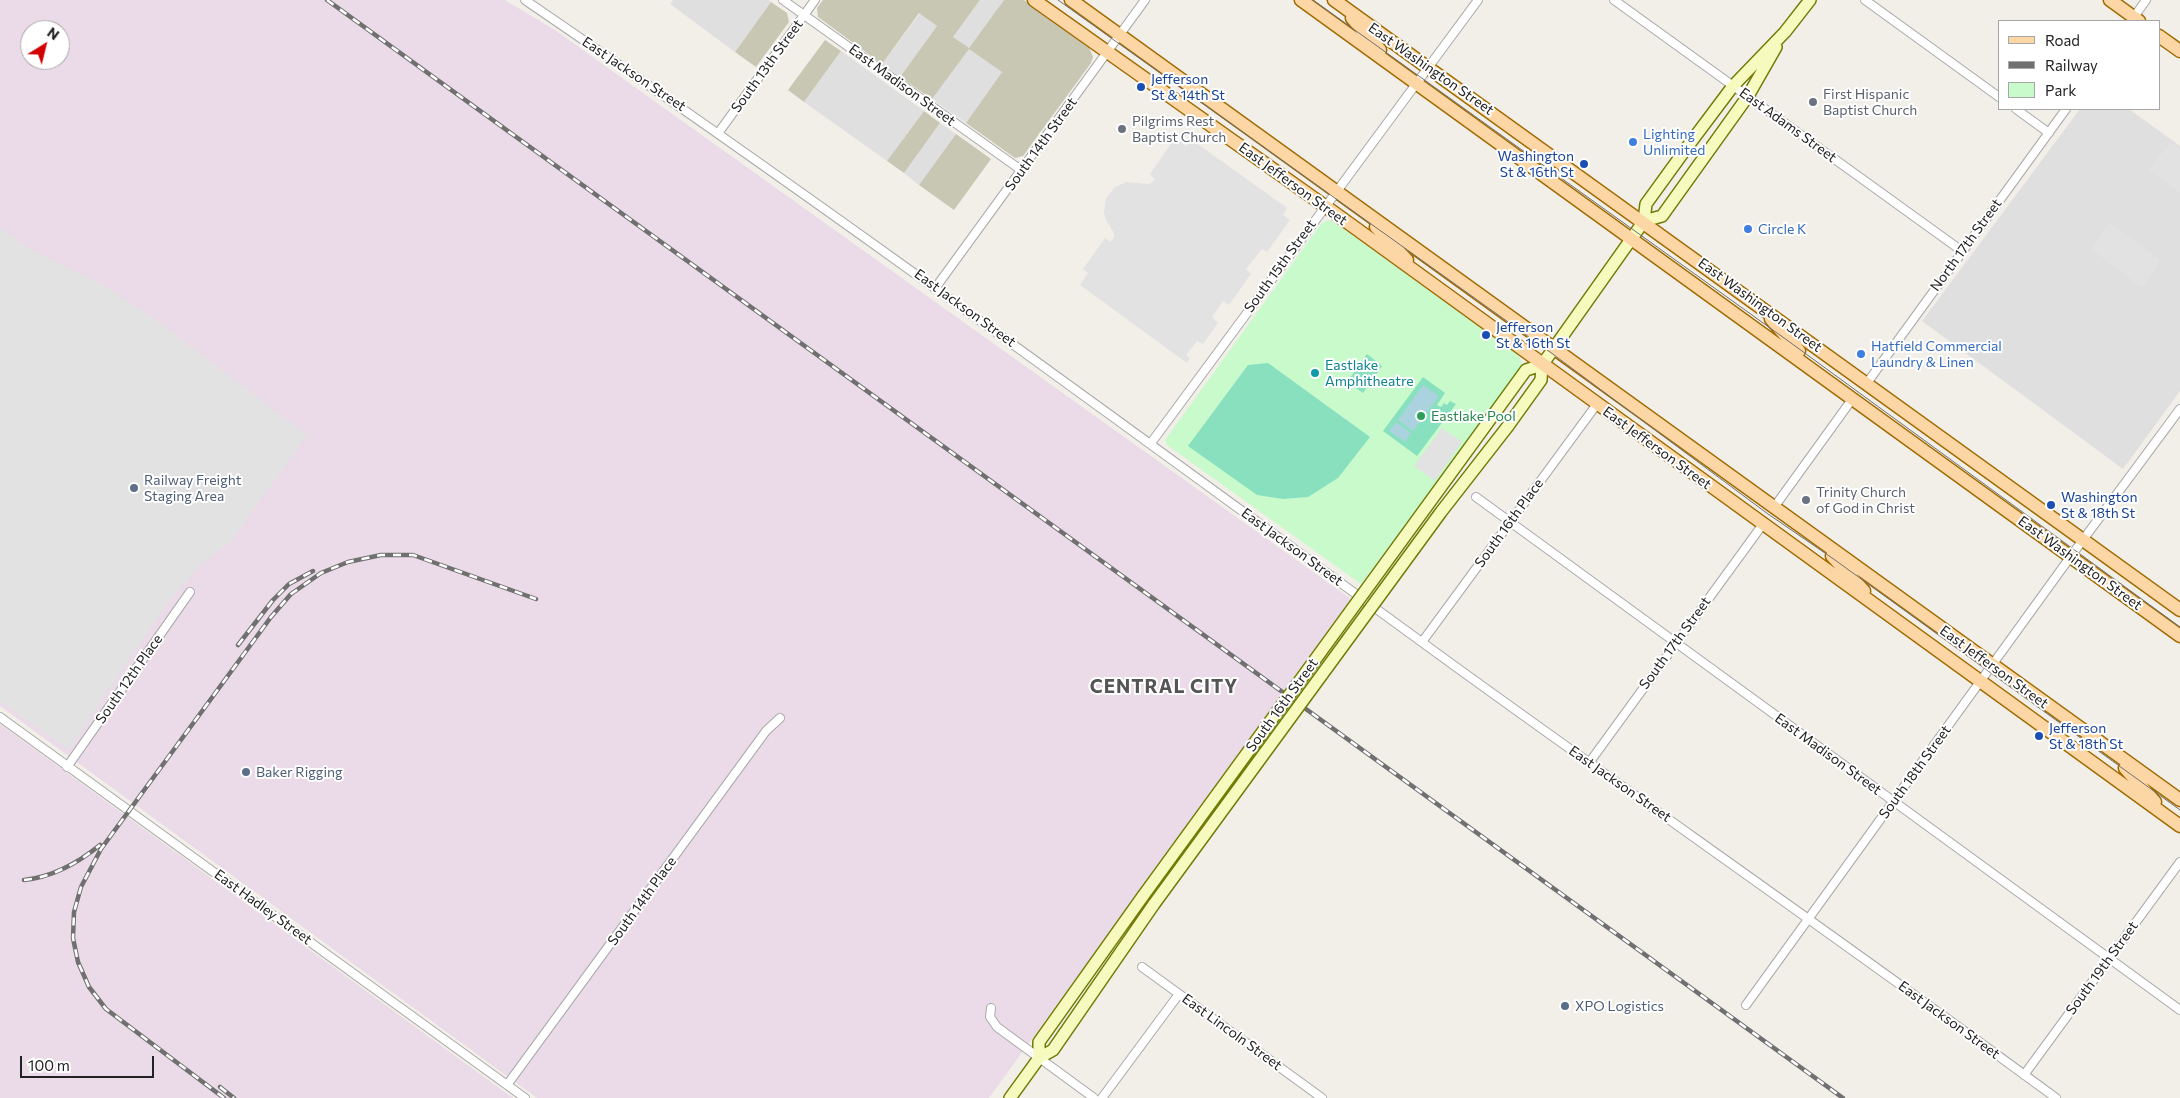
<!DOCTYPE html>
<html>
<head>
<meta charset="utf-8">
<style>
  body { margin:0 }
  #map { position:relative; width:2180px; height:1098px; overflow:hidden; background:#f2efe9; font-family:Commissioner,sans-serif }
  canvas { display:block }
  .legend { position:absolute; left:1998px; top:20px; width:162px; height:90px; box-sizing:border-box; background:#fff; border:1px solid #a7a7a7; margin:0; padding:6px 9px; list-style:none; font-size:15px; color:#222 }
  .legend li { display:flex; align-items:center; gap:10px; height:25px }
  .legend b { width:25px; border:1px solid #a7a7a7 }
  .north { position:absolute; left:20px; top:20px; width:50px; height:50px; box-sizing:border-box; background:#fff; border:1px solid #a7a7a7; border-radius:50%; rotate:36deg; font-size:14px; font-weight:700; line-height:20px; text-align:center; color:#222 }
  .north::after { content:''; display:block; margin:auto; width:18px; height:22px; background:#d40000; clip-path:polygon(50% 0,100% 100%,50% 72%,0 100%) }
  .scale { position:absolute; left:20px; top:1056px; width:134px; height:22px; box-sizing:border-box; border:2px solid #222; border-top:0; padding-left:6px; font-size:15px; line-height:18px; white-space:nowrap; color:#222; -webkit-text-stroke:4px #fff; paint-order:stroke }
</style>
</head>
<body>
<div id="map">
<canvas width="2180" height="1098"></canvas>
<ul class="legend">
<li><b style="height:6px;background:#fcd6a4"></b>Road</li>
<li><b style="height:6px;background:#707070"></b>Railway</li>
<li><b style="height:14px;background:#c8facc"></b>Park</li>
</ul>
<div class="north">N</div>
<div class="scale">100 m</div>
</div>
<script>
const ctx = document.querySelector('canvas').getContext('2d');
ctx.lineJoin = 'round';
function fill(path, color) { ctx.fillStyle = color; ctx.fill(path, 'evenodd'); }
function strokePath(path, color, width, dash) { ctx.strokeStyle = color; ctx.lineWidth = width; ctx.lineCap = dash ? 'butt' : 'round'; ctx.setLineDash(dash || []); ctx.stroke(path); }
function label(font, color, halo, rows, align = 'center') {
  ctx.font = font + ' Commissioner,sans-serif'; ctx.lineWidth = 4; ctx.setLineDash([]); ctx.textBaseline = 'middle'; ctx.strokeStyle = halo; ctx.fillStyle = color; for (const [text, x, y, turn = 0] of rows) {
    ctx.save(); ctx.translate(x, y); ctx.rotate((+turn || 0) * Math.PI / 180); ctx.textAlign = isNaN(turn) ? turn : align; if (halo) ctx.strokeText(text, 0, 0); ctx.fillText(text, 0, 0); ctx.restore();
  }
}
fill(new Path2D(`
  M673,0H769L771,2L735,52L670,4Z
  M980,0H1004L969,48L1002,72L966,123L932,99L968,49L953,37Z
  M920,13L937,26L900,77L882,64Z
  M841,51L924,111L887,161L804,102Z
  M2080,109H2129L2180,146V391L2123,469L1922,321Z
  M940,123L956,134L919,185L904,173Z`), '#e0dfdf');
fill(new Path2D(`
  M0,0H505L555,30L1351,599L989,1098H537L0,706ZM30,30H60V60H30Z
  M0,724L513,1098H0Z`), '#ebdbe8');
fill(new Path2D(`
  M823,0H980L953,37L969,48L1004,0H1024L1089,47L1093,57L1091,63L1023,156L1015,158L966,123L1002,72L969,49L932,99L900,77L937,26L919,13L882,64L818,17L817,8Z
  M771,2L787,13L789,22L756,67L735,52Z
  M825,40L841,51L804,102L788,90Z
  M924,111L940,123L904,173L887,161Z
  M956,134L991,159L954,210L919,185Z`), '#c7c7b4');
fill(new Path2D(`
  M1328,220L1334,222L1515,352C1521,357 1522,361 1521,368L1361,584L1167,445L1165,440L1321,224Z`), '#c8facc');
fill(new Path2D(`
  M1367,354L1382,366L1363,393L1347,382Z
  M1268,363L1370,437L1338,478L1308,497L1283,499L1257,495L1188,446L1248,365Z
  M1423,377L1445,393L1437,405L1441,407L1444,403L1447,405L1450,401L1456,404L1417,456L1383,431Z`), '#88e0be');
fill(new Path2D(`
  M1175,138L1186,146L1192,140L1287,208L1283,215L1290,220L1267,252L1262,249L1246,269L1251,274L1229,305L1223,301L1212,317L1218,323L1203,344L1197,341L1186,355L1190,358L1187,363L1080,285L1088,273L1083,269L1105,238L1110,242L1114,238V233L1106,220L1104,213L1106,198L1115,187L1126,182L1149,184L1155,180L1150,174Z
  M2170,142L2180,149V193L2149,170Z
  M2110,223L2161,260L2142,288L2091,249Z
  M0,228L28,248L103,285L153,318L307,435L231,541L196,569L160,613L69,750L0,701Z
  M1442,428L1462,442L1435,481L1414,466Z`), '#e2e2e2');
fill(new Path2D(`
  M1423,385L1439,396L1413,431L1398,420Z
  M1396,422L1411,433L1405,442L1389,431Z`), '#aad3df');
const minor = new Path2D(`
  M525,0C840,215 1147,442 1456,667C1655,811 1858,952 2056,1098
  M783,0L1021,170
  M1614,0L1962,251
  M1865,0L1999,97
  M2132,20L2146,0
  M2016,109L2049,133
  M719,132L815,0
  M936,287L1145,0
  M1867,383L2066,109
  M1151,443L1478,0
  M1476,497L2180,1010
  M1775,506L1853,398
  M1422,642L1597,404
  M0,717L525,1098
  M1589,763L1763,524
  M67,767L190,592
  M1142,967L1322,1098
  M1746,1005L2071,556L2180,409
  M991,1008L990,1017L997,1027L1094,1098
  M2024,1075L2180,862
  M507,1085L766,731L780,718
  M1102,1098L1179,994`);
const secondary = new Path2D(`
  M1644,221L1646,204L1688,146L1733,86L1785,32L1810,0
  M1644,221L1662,216L1748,96L1776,47
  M1494,414L1526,370L1542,365
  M1508,426L1541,380L1542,365L1644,221
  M1039,1058V1042L1143,896
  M1010,1098L1039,1058L1053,1050L1154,904`);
const primary = new Path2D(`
  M1034,0L1336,214L2180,826
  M1071,0L2180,800
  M1301,0L2180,636
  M1334,0L2180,610
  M2110,0L2139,21
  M1352,18L1380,50
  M2159,36L2180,51
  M1376,227L1407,260
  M1771,319L1799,351
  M1832,556L1864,591
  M2125,768L2155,802`);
strokePath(minor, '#a9a9a9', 10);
strokePath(secondary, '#707d05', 14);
strokePath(primary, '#a06b00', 15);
strokePath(minor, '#fff', 8);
strokePath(secondary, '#f7fabf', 11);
strokePath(primary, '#fcd6a4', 12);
strokePath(new Path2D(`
  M1058,0L1550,352L1768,514L1835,560L2180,810
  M1313,0L1791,343L2180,627`), '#707070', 1);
const rail = new Path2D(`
  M327,0L1843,1098
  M238,645L273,600L289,584L313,571
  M24,880C53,877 78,863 100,845
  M220,1087L234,1098
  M224,1098L106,1009L89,987L78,962L73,938L74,912L81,887L101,849L271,617L291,594L321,573L348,562L381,555H413L536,599`);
strokePath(rail, '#707070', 4.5);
strokePath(rail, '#fff', 2.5, [8]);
const secondaryBridge = new Path2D(`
  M1143,896L1494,414
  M1154,904L1441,512L1508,426`);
strokePath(secondaryBridge, '#707d05', 14, []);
strokePath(secondaryBridge, '#f7fabf', 11);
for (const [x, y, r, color] of [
  [1141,87,5,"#1a4fb4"],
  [1813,102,5,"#6b7280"],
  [1122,129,5,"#6b7280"],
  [1633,142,5,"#3f7fe0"],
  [1584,164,5,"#1a4fb4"],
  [1748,229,5,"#3f7fe0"],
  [1486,335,5,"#1a4fb4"],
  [1861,354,5,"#3f7fe0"],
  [1315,373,5,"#0f9aa8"],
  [1421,416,5,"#2e9e5b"],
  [134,488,5,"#5c6f8a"],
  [1806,500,5,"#6b7280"],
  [2051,505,5,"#1a4fb4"],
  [2039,736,5,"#1a4fb4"],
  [246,772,5,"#5c6f8a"],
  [1565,1006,5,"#5c6f8a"]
]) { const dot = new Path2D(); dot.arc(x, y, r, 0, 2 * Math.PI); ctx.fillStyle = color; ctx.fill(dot); strokePath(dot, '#fff', 2); }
label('14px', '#222', '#fff', [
  ["South 13th Street",767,66,-54],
  ["East Washington Street",1431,69,35],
  ["East Jackson Street",634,74,34],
  ["East Madison Street",902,85,36],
  ["East Adams Street",1788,125,36],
  ["South 14th Street",1041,144,-54],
  ["East Jefferson Street",1293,184,36],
  ["North 17th Street",1966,245,-54],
  ["South 15th Street",1280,266,-54],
  ["East Washington Street",1760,305,36],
  ["East Jackson Street",965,308,36],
  ["East Jefferson Street",1657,448,36],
  ["South 16th Place",1509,523,-54],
  ["East Jackson Street",1292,547,36],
  ["East Washington Street",2080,563,36],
  ["South 17th Street",1675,643,-54],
  ["East Jefferson Street",1994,667,36],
  ["South 12th Place",129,679,-55],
  ["South 16th Street",1282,705,-54],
  ["East Madison Street",1828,754,36],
  ["South 18th Street",1915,772,-54],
  ["East Jackson Street",1620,784,35],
  ["South 14th Place",642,901,-54],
  ["East Hadley Street",263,907,36],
  ["South 19th Street",2102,968,-54],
  ["East Jackson Street",1949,1020,36],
  ["East Lincoln Street",1232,1032,36]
]);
label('14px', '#164399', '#fff', [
  ["Jefferson",1151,79],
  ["St & 14th St",1151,95],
  ["Washington",1574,156,"right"],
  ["St & 16th St",1574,172,"right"],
  ["Jefferson",1496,327],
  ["St & 16th St",1496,343],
  ["Washington",2061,497],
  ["St & 18th St",2061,513],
  ["Jefferson",2049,728],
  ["St & 18th St",2049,744]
], 'left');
label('14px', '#5b616d', '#fff', [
  ["First Hispanic",1823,94],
  ["Baptist Church",1823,110],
  ["Pilgrims Rest",1132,121],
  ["Baptist Church",1132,137],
  ["Trinity Church",1816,492],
  ["of God in Christ",1816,508]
], 'left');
label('14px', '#366cbe', '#fff', [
  ["Lighting",1643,134],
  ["Unlimited",1643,150],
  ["Circle K",1758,229],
  ["Hatfield Commercial",1871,346],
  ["Laundry & Linen",1871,362]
], 'left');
label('14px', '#0d838f', '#fff', [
  ["Eastlake",1325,365],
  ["Amphitheatre",1325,381]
], 'left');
label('14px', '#27864d', '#fff', [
  ["Eastlake Pool",1431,416]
], 'left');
label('14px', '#4e5e75', '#fff', [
  ["Railway Freight",144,480],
  ["Staging Area",144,496],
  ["Baker Rigging",256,772],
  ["XPO Logistics",1575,1006]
], 'left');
ctx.letterSpacing = '1px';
label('bold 19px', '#555', '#fff', [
  ["CENTRAL CITY",1164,687]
]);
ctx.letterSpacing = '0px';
</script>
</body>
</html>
